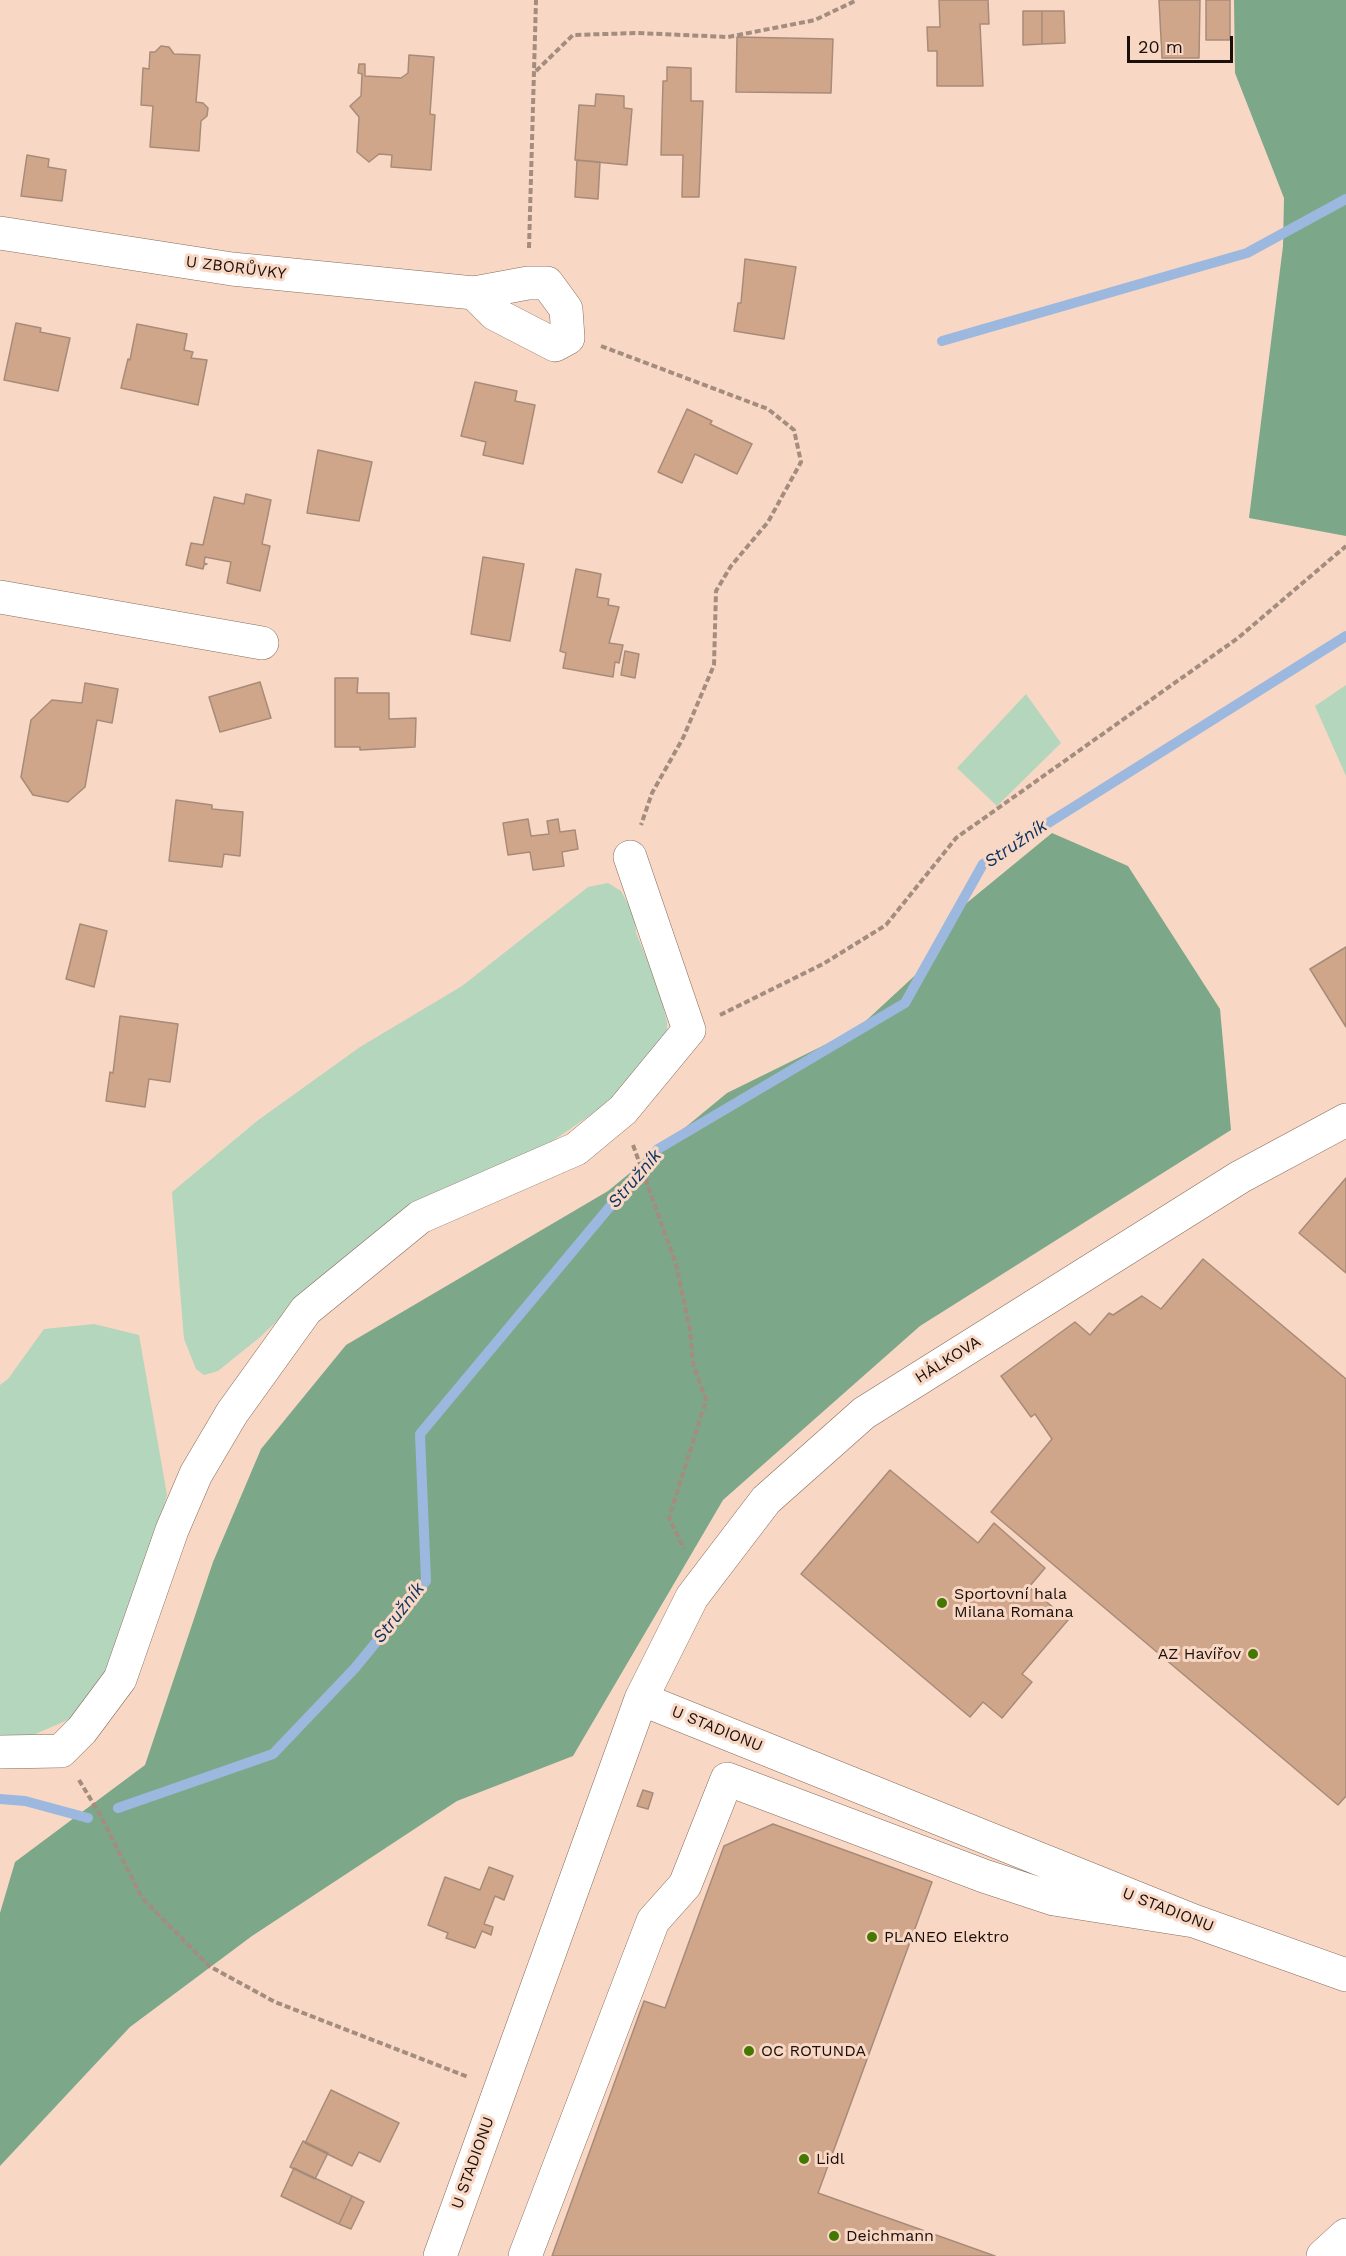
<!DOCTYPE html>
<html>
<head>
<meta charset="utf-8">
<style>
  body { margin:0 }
  #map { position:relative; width:1346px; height:2256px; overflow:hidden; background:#f8d8c5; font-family:"Work Sans",sans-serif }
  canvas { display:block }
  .scale { position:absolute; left:1127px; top:36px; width:106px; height:27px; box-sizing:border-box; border:3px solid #1a0f09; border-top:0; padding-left:8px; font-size:18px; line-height:21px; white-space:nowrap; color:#1a0f09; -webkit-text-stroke:4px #f8d8c5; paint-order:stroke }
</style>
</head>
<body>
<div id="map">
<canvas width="1346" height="2256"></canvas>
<div class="scale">20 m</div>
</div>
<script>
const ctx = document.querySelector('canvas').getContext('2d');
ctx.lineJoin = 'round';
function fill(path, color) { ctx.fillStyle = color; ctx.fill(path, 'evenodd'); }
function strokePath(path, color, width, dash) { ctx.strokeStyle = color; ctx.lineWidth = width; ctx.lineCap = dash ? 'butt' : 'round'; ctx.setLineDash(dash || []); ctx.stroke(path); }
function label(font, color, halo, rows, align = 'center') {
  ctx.font = font + ' "Work Sans",sans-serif'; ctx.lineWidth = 6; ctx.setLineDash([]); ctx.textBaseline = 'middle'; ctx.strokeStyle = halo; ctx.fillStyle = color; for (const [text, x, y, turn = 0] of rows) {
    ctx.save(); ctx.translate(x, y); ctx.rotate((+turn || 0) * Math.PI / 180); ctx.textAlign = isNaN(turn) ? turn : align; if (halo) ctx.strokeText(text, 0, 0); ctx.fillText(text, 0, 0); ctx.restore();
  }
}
fill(new Path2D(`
  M1346,685V776L1315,706Z
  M1026,694L1061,743L997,806L957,768Z
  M608,883L621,891L634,915L636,933L658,986L667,1022V1045L657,1069L525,1160L328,1273L259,1338L218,1371L204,1375L196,1369L184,1339L172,1192L257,1121L360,1047L462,986L588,887Z
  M94,1324L139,1335L167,1495L134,1607L103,1686L77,1716L33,1735L0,1736V1385L8,1379L44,1329Z`), '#b3d6bd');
fill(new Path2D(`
  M1234,0H1346V536L1249,518L1283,246L1284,198L1235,73Z
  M1052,833L1128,866L1220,1009L1231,1130L920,1326L723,1500L573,1756L457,1801L252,1936L130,2027L0,2166V1913L15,1862L145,1765L213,1562L261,1449L346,1345L608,1191L727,1093L857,1029L923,968L963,906Z`), '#7da789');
strokePath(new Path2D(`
  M942,341L1247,253L1346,199
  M0,1799L25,1801L88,1818
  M118,1808L273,1754L355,1668L426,1581L420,1434L658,1149L905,1003L983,864L1346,636`), '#9cb8de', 10);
const building = new Path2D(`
  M939,0H988L989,24H980L983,86H937V51H928L927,27H940Z
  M1159,0H1200L1199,58H1162Z
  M1206,0H1230V40H1206Z
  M1023,11H1042V44L1023,45Z
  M1042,11H1064L1065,43L1042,44Z
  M737,37L833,39L831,93L736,92Z
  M161,46L169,47L174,54L200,55L196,102L203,103L208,108L207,116L201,121L199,151L150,147L153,106L141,105L143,68L149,69L150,52H155Z
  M409,55L434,57L430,114L435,115L431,170L391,167L392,155L379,154L369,162L357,152L359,117L350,106L361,96L362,74L358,73L359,64H365V76L401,78L408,73Z
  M667,67L691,68V101H703L699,197H682L683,155H661L663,81H667Z
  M596,94L624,96V108L632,109L627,165L575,160L579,105L595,106Z
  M27,155L49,159L48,167L66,170L62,201L21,196Z
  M577,160L600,162L598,199L575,197Z
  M745,259L796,267L784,339L734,331L738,303H741Z
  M16,323L41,328L40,332L70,338L58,391L4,380Z
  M137,324L187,334L184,350L193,352L191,358L207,360L198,405L121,388L128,359L130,360Z
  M475,382L517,391L515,401L535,405L523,464L483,455L486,442L461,436Z
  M687,409L712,421L710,424L752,444L737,474L695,454L682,483L658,472Z
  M318,450L372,462L359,521L307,513Z
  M246,494L271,500L262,544L270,546L260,591L227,583L231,562L205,557L204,563L207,564L204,565L203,569L186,565L191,543L203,545L214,497L244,504Z
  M483,557L524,564L510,641L471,634Z
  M576,569L601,574L597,597L609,599L608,605L619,607L609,643L623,645L619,663L615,662L613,677L563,668L566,653L560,651Z
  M625,651L639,654L635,678L621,675Z
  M335,678H358L357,693H389V719L416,718L415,747L360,750V747H335Z
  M260,682L271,718L220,732L209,697Z
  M85,683L118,689L112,723L97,720L85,787L68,802L33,795L21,777L31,720L52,700L82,703Z
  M176,800L212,805V809L243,812L240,856L224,854L222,867L169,861Z
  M528,819L531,836L549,834L547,821L558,819L560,832L575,830L578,849L562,852L564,866L533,870L530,852L508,855L503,823Z
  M80,924L107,931L94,987L66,979Z
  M1346,947V1027L1310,969Z
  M120,1016L178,1024L170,1082L149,1079L145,1107L106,1101L110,1072L113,1073Z
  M1346,1178V1273L1299,1233Z
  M1203,1259L1346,1379V1796L1338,1805L991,1512L1052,1439L1035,1414L1031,1417L1001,1376L1075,1322L1090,1335L1109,1313L1113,1315L1142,1296L1161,1309Z
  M890,1470L978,1543L994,1523L1045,1568L1029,1587L1068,1620L1022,1674L1032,1682L1002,1718L983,1702L970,1717L801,1574Z
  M643,1790L653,1793L648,1809L637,1806Z
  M773,1824L932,1882L818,2193L995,2256H552L644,2001L665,2008L724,1846Z
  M489,1867L513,1876L504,1900L495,1896L484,1924L493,1927L491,1935L482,1931L475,1948L446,1938L448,1933L428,1925L445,1877L480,1890Z
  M331,2090L399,2123L380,2162L359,2152L352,2166L305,2143Z
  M303,2141L328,2153L315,2179L290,2167Z
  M294,2168L352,2196L339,2224L281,2196Z
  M352,2196L364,2202L351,2229L339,2224Z`);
fill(building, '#d0a68b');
strokePath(building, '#a78b79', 1.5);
const minor = new Path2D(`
  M0,233L232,269L474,293L528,283H547L566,309L568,338L555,345L495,314L474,293
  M0,597L262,643
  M641,1699L1194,1921L1346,1975
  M0,1752L61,1751L82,1730L120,1679L172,1530L196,1474L232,1413L306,1310L420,1217L576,1149L623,1110L689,1030L630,857
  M440,2256L641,1699L692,1597L766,1500L864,1413L1240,1177L1346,1120
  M525,2256L653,1921L685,1885L727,1779L984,1876L1054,1899L1194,1921
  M1323,2256L1346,2235`);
strokePath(minor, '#866b5a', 34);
strokePath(new Path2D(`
  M536,71L573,35L638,33L728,37L815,20L857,0
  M529,248L536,0
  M601,346L768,409L794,430L801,462L768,522L731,566L716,591L714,665L683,738L652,793L641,825
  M720,1015L823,964L886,925L956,838L1238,638L1346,546
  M633,1145L676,1264L690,1330L693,1364L706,1400L669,1518L684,1549
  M79,1780L102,1818L142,1898L209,1966L275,2002L468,2077`), '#a48c7e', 4, [6, 3]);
strokePath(minor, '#fff', 33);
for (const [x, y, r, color] of [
  [942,1603,6,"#457801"],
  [1253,1654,6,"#457801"],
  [872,1937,6,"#457801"],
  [749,2051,6,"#457801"],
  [804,2159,6,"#457801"],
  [834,2236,6,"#457801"]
]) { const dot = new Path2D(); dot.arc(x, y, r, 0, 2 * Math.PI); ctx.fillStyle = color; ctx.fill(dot); strokePath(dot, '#f8d8c5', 2); }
label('16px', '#1a0f09', '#f8d8c5', [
  ["U ZBORŮVKY",236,268,7],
  ["HÁLKOVA",948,1360,-32],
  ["U STADIONU",717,1729,22],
  ["U STADIONU",1168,1910,21],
  ["U STADIONU",473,2163,-70]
]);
label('16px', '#1a0f09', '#f8d8c5', [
  ["Sportovní hala",954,1594],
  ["Milana Romana",954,1612],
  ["AZ Havířov",1241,1654,"right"],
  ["PLANEO Elektro",884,1937],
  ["OC ROTUNDA",761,2051],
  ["Lidl",816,2159],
  ["Deichmann",846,2236]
], 'left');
label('italic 18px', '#0e3463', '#f8d8c5', [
  ["Stružník",1016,844,-34],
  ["Stružník",635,1179,-49],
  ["Stružník",399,1613,-52]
]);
</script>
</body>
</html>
